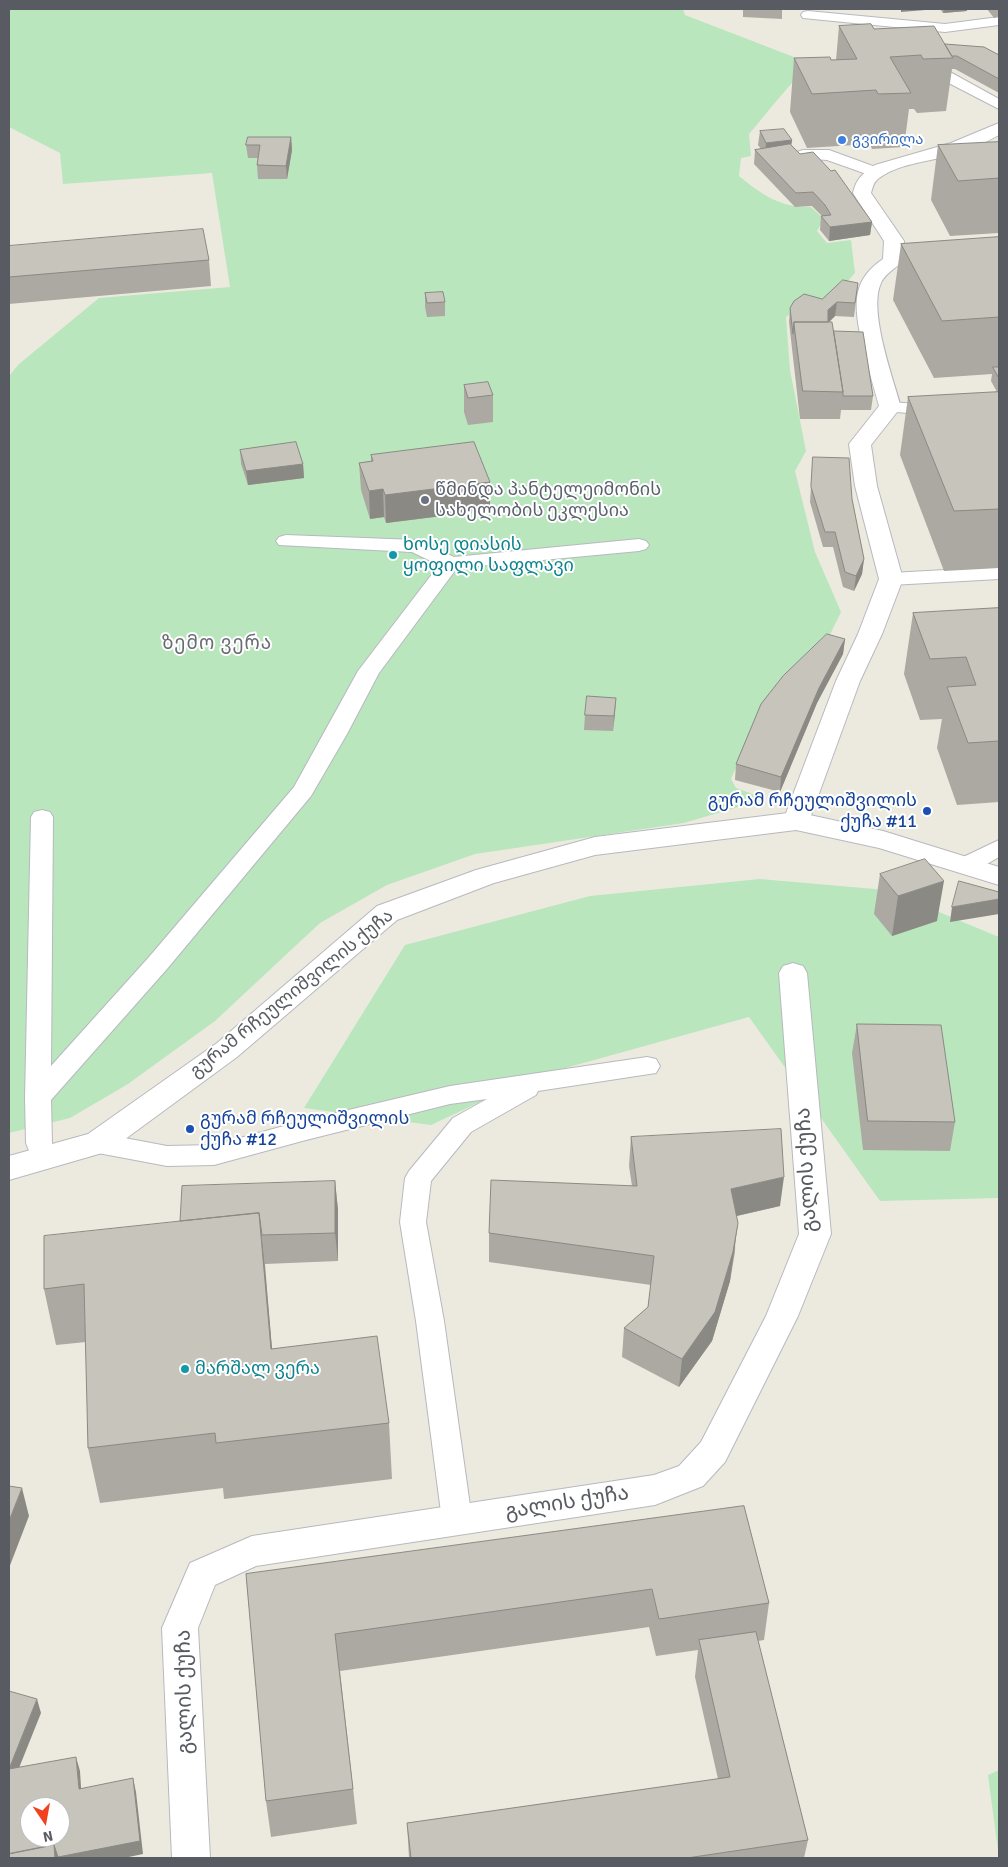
<!DOCTYPE html>
<html>
<head>
<meta charset="utf-8">
<style>
  body { margin:0 }
  #map { position:relative; width:1008px; height:1867px; overflow:hidden; background:#eceadf; font-family:Signika,sans-serif }
  canvas { display:block }
  .frame { position:absolute; inset:0; border:10px solid #585b61; pointer-events:none }
  .north { position:absolute; left:20px; top:1797px; width:50px; height:50px; box-sizing:border-box; background:#fff; border:1px solid #bcbdc0; border-radius:50%; rotate:168deg; font-size:14px; font-weight:700; line-height:20px; text-align:center; color:#585b61 }
  .north::after { content:''; display:block; margin:auto; width:18px; height:22px; background:#f14220; clip-path:polygon(50% 0,100% 100%,50% 72%,0 100%) }
</style>
</head>
<body>
<div id="map">
<canvas width="1008" height="1867"></canvas>
<div class="frame"></div>
<div class="north">N</div>
</div>
<script>
const ctx = document.querySelector('canvas').getContext('2d');
ctx.lineJoin = 'round';
function fill(path, color) { ctx.fillStyle = color; ctx.fill(path, 'evenodd'); }
function strokePath(path, color, width, dash) { ctx.strokeStyle = color; ctx.lineWidth = width; ctx.lineCap = dash ? 'butt' : 'round'; ctx.setLineDash(dash || []); ctx.stroke(path); }
function label(font, color, halo, rows, align = 'center') {
  ctx.font = font + ' Signika,"Noto Sans Georgian",sans-serif'; ctx.lineWidth = 4; ctx.setLineDash([]); ctx.textBaseline = 'middle'; ctx.strokeStyle = halo; ctx.fillStyle = color; for (const [text, x, y, turn = 0] of rows) {
    ctx.save(); ctx.translate(x, y); ctx.rotate((+turn || 0) * Math.PI / 180); ctx.textAlign = isNaN(turn) ? turn : align; if (halo) ctx.strokeText(text, 0, 0); ctx.fillText(text, 0, 0); ctx.restore();
  }
}
fill(new Path2D(`
  M9,9H683L685,15L812,64C788,84 770,110 749,134L751,156L741,158L739,176C762,195 781,208 811,207L824,219L817,231L827,243L851,240L855,273L821,311L802,307L786,317L790,370L806,451L795,471L815,552L841,612L823,649L757,719L731,779L736,788L761,797L738,807L684,823L475,854L387,885L320,923L215,1021L128,1084L70,1118L9,1133V376L19,364L99,298L230,287L212,173L63,184L60,153L9,127Z
  M760,879L886,890L999,937V1198L880,1201L749,1017L533,1077L431,1125L304,1108L405,945L590,896Z
  M999,1770V1858L988,1775Z`), '#b9e6bd');
const service = new Path2D(`
  M808,11L945,24L999,17V25L945,32L803,18L801,15L803,12Z
  M919,67L950,72L999,99V109L941,79L914,74L912,71L914,68Z
  M803,150H829L881,169L883,172L881,175L875,177L827,160L797,158L795,155L797,152Z
  M890,402L932,405L999,403V413L932,415L884,411L881,407L884,403Z
  M286,535L416,540L454,557L639,539L646,541L649,545L646,549L639,551L457,568L379,673L347,734L311,796L167,969L51,1100L52,1143L57,1159L53,1166L44,1169L35,1166L26,1143L25,1098L31,817L34,812L42,810L50,812L53,817L51,1066L149,957L294,787L358,671L439,565L412,552L279,545L276,541L279,537Z
  M999,567V579L891,585L884,583L881,579L884,575L891,573Z
  M999,840V857C986,864 972,875 957,870L953,865L957,860Z
  M647,1057L656,1059L660,1066L656,1073L538,1091L536,1095L471,1132L431,1181L426,1222L444,1321L472,1520L468,1529L457,1533L446,1529L442,1520L416,1321L400,1222L405,1178L409,1171L453,1118L487,1099L450,1104L306,1140L214,1165L167,1166L98,1153L89,1150L85,1143L89,1136L98,1133L167,1146L214,1145L306,1120L450,1086Z`);
const minor = new Path2D(`
  M999,123V135C983,144 966,151 948,156C926,162 897,164 878,179C873,183 873,187 871,193L904,241L902,261C896,269 885,273 881,283C868,310 893,378 901,407L871,445L877,486L903,579L882,634L860,681L809,821L805,827L796,830L787,827L783,821L836,681L858,634L879,579L855,486L849,444L879,406C872,378 851,319 858,292C861,278 871,267 883,259L884,241L853,193C856,179 863,173 875,165L951,143Z
  M793,963L803,966L807,973L831,1234L798,1316L725,1462L703,1486L655,1505L256,1566L215,1585L198,1628L210,1858H172L162,1628L190,1563L252,1536L654,1475L679,1466L701,1442L766,1316L799,1234L779,973L783,966Z`);
const tertiary = new Path2D(`
  M796,812L883,831L999,867V885L879,848L796,830L595,855L494,883L397,920L237,1057L109,1151L9,1180V1156L88,1134L217,1043L377,906L476,870L595,837Z`);
strokePath(service, '#b7b9bf', 2);
strokePath(minor, '#b7b9bf', 2);
strokePath(tertiary, '#b7b9bf', 2);
fill(service, '#fff');
fill(minor, '#fff');
fill(tertiary, '#fff');
fill(new Path2D(`
  M743,9H782V19L743,17Z
  M940,9H967V11L943,13Z
  M987,9H999V17L994,18Z
  M839,26L874,29L999,55V93L955,69H952L946,111L917,113L914,109H909L904,147L872,149L870,144L807,148L790,112L794,58L836,60Z
  M760,131L792,140L791,145L872,222L870,235L829,241L820,230L821,216H822L812,206L795,207L754,164L755,150L761,149L758,145Z
  M291,137L292,150L287,179H258L257,165L258,158H248L246,145Z
  M999,142V233L950,236L931,200L938,145Z
  M999,237V568L944,571L900,455L908,397L997,392L991,381L992,374L934,378L893,300L901,244Z
  M9,246L209,260L211,286L9,304Z
  M858,283L854,317L835,316L829,322L873,396L871,410H841L840,419H800L789,322L790,308L822,299Z
  M425,293L445,302V316L427,317L425,307Z
  M464,385L493,395V422L468,425L464,412Z
  M240,450L303,464L304,478L248,485L241,464Z
  M371,455L490,510L386,523L384,517L370,519L361,490L359,463L371,461Z
  M813,457L852,499L864,559L862,574L854,591L843,587L833,547H823L810,502Z
  M999,608V802L957,805L937,748L942,719L920,720L904,674L913,613Z
  M845,639L843,654L817,703L780,792L735,780L736,764Z
  M615,713L613,731L584,730L585,715Z
  M880,874L937,921L892,936L874,914Z
  M857,1024L955,1122L950,1151L863,1150L852,1053Z
  M631,1137L780,1206L736,1216L735,1252L730,1281L712,1341L679,1387L622,1357L624,1328L648,1307L651,1285L489,1262V1233L632,1186L629,1166Z
  M335,1181L338,1210V1261L265,1264L272,1349L389,1423L392,1479L224,1499L223,1488L100,1503L88,1448L86,1342L56,1345L44,1289L180,1221Z
  M744,1506L769,1603L764,1640L758,1641L808,1840L804,1858H409L407,1823L718,1779L695,1677L698,1650L656,1656L649,1627L340,1671L357,1824L271,1837L266,1801L246,1574Z`), '#aba9a2');
fill(new Path2D(`
  M901,9H938L901,12Z
  M944,9H967V11L943,13Z
  M291,137L292,150L287,179L286,166Z
  M792,140L790,153L765,156L766,143Z
  M872,222L870,235L829,241L830,227Z
  M837,302L835,316L827,324L828,310Z
  M303,464L304,478L248,485L246,471Z
  M490,482V510L386,523L385,495Z
  M383,489L384,517L370,519L369,491Z
  M864,559L862,574L854,591L856,576Z
  M845,639L843,654L817,703L780,792L781,777L819,688Z
  M616,698L615,713L613,731L614,716Z
  M944,881L937,921L892,936L898,896Z
  M999,899V914L950,922L952,907Z
  M784,1177L780,1206L728,1218L731,1189Z
  M335,1181L338,1210V1261L335,1233Z
  M259,1213L265,1269L277,1405L271,1349Z
  M738,1223L730,1281L712,1341L679,1387L682,1359Z
  M22,1488L29,1516L9,1568V1521Z
  M37,1699L41,1713L13,1783L9,1769Z
  M76,1757L80,1771L82,1803L79,1789Z
  M133,1778L136,1792L143,1854L124,1858H51L54,1845Z`), '#8b8984');
const building = new Path2D(`
  M871,24L874,29L934,26L953,58L923,59L921,55L890,57L911,93L878,94L876,90L812,94L794,58L830,57L831,60L857,59L839,26Z
  M945,44L984,47L999,55V79L957,56H952Z
  M784,129L792,140L766,143L760,131Z
  M248,137H291L286,166L257,165L260,145H246Z
  M999,142V178L958,181L938,145Z
  M790,144L800,154L813,152L831,171L835,170L872,222L830,227L821,216L831,215L825,205L813,192L796,193L755,150Z
  M203,229L209,260L9,277V246Z
  M999,237V317L942,321L901,244Z
  M843,280L858,283L855,303L837,302L828,310V322H794L793,334L790,308L794,301L804,294L822,299Z
  M443,292L445,302L427,303L425,293Z
  M794,322H832L843,392L803,391Z
  M834,331L863,332L873,396H843V392Z
  M993,367H999V378Z
  M488,382L493,395L468,398L464,385Z
  M999,392V509L954,511L908,397Z
  M296,442L303,464L246,471L240,450Z
  M474,442L490,482L385,495L383,489L369,491L359,463L373,461L371,455Z
  M813,457L849,458L852,499L864,559L856,576L845,572L835,532H825L811,487Z
  M999,608V741L968,743L947,687L976,685L966,657L930,659L913,613Z
  M827,634L845,639L819,688L781,777L736,764L761,704L783,676Z
  M587,696L616,698L614,716L585,715Z
  M925,859L944,881L898,896L880,874Z
  M959,881L999,892V899L952,907Z
  M857,1024L941,1025L955,1122L868,1121Z
  M781,1129L784,1177L731,1189L738,1223L733,1252L715,1312L682,1359L624,1328L648,1307L654,1256L489,1233L491,1180L637,1186L631,1137Z
  M335,1181V1233L262,1235L259,1213L180,1221L182,1186Z
  M259,1213L271,1349L377,1336L389,1423L216,1443L215,1433L88,1448L84,1284L44,1289V1236Z
  M9,1486L22,1488L9,1521Z
  M744,1506L769,1603L659,1619L652,1589L335,1634L353,1789L266,1801L246,1574Z
  M756,1632L808,1840L687,1858H411L407,1823L730,1777L699,1640Z
  M9,1691L37,1699L9,1769L76,1757L79,1789L133,1778L140,1841L58,1857L54,1845L9,1854ZM30,1807H60V1837H30Z
  M54,1845L55,1858H9V1854Z`);
fill(building, '#c7c4bc');
strokePath(building, '#8b8984', 1);
for (const [x, y, r, color] of [
  [842,140,5,"#3f7fe0"],
  [425,500,5,"#6b7280"],
  [393,555,5,"#0f9aa8"],
  [927,811,5,"#1a4fb4"],
  [190,1129,5,"#1a4fb4"],
  [185,1369,5,"#0f9aa8"]
]) { const dot = new Path2D(); dot.arc(x, y, r, 0, 2 * Math.PI); ctx.fillStyle = color; ctx.fill(dot); strokePath(dot, '#fff', 2); }
label('15px', '#366cbe', '#fff', [
  ["გვირილა",852,140]
], 'left');
label('18px', '#5b616d', '#fff', [
  ["წმინდა პანტელეიმონის",435,490],
  ["სახელობის ეკლესია",435,511]
], 'left');
label('18px', '#0d838f', '#fff', [
  ["ხოსე დიასის",403,545],
  ["ყოფილი საფლავი",403,566],
  ["მარშალ ვერა",195,1369]
], 'left');
label('18px', '#164399', '#fff', [
  ["გურამ რჩეულიშვილის",917,801],
  ["ქუჩა #11",917,822],
  ["გურამ რჩეულიშვილის",200,1119,"left"],
  ["ქუჩა #12",200,1140,"left"]
], 'right');
label('18px', '#585b61', '#fff', [
  ["გურამ რჩეულიშვილის ქუჩა",292,994,-39]
]);
ctx.letterSpacing = '1px';
label('19px', '#696d73', '#fff', [
  ["ზემო ვერა",217,644]
]);
ctx.letterSpacing = '0px';
label('21px', '#585b61', '#fff', [
  ["გალის ქუჩა",807,1170,-93],
  ["გალის ქუჩა",567,1503,-9],
  ["გალის ქუჩა",185,1692,-91]
]);
</script>
</body>
</html>
